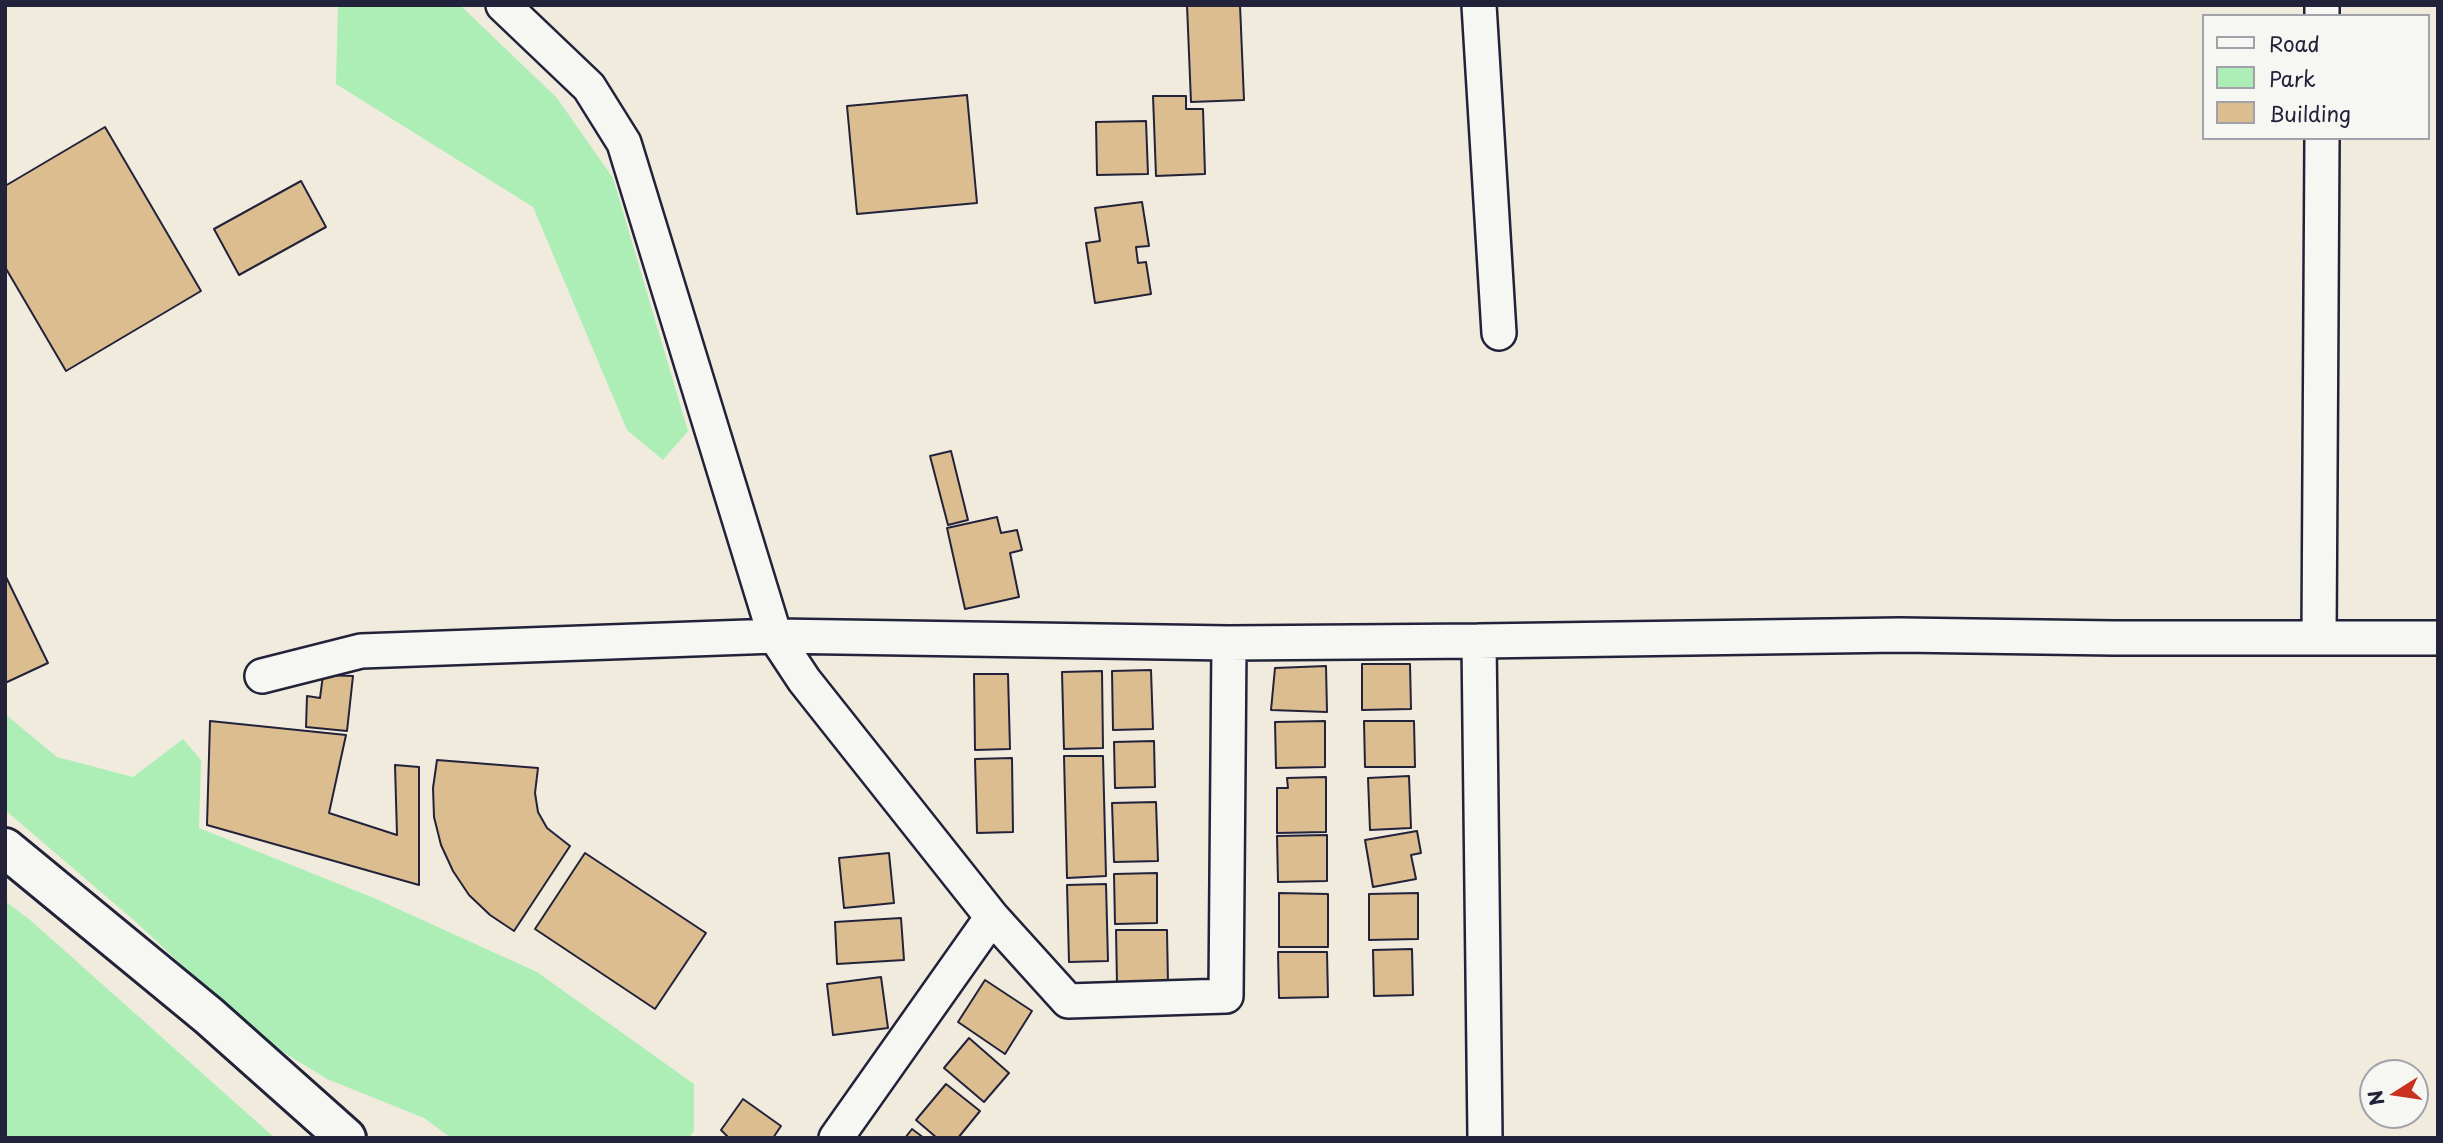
<!DOCTYPE html>
<html>
<head>
<meta charset="utf-8">
<style>
  body { margin:0 }
  #map { position:relative; width:2443px; height:1143px; overflow:hidden; background:#f1ebde; font-family:"Playpen Sans",sans-serif }
  canvas { display:block }
  .frame { position:absolute; inset:0; border:7px solid #22223b; pointer-events:none }
  .legend { position:absolute; left:2202px; top:14px; width:228px; height:126px; box-sizing:border-box; background:#f6f6f2; border:2px solid #a1a1a9; margin:0; padding:9px 12px; list-style:none; font-size:21px; color:#22223b }
  .legend li { display:flex; align-items:center; gap:14px; height:35px }
  .legend b { width:35px; border:2px solid #a1a1a9 }
  .north { position:absolute; left:2359px; top:1059px; width:70px; height:70px; box-sizing:border-box; background:#f6f6f2; border:2px solid #a1a1a9; border-radius:50%; rotate:258deg; font-size:19px; font-weight:700; line-height:28px; text-align:center; color:#22223b }
  .north::after { content:''; display:block; margin:auto; width:24px; height:32px; background:#c8321e; clip-path:polygon(50% 0,100% 100%,50% 72%,0 100%) }
</style>
</head>
<body>
<div id="map">
<canvas width="2443" height="1143"></canvas>
<div class="frame"></div>
<ul class="legend">
<li><b style="height:9px;background:#f6f6f2"></b>Road</li>
<li><b style="height:19px;background:#adeeb7"></b>Park</li>
<li><b style="height:19px;background:#dbbd8f"></b>Building</li>
</ul>
<div class="north">N</div>
</div>
<script>
const ctx = document.querySelector('canvas').getContext('2d');
ctx.lineJoin = 'round';
function fill(path, color) { ctx.fillStyle = color; ctx.fill(path, 'evenodd'); }
function strokePath(path, color, width, dash) { ctx.strokeStyle = color; ctx.lineWidth = width; ctx.lineCap = dash ? 'butt' : 'round'; ctx.setLineDash(dash || []); ctx.stroke(path); }
fill(new Path2D(`
  M338,5H460L557,98L613,178L688,431L663,460L627,430L533,207L336,84Z
  M5,714L57,757L133,777L183,739L201,760L199,828L374,898L537,972L694,1084V1131L688,1138H451L424,1118L327,1079L257,1036L136,922L5,810Z
  M5,901L29,919L275,1138H5Z`), '#adeeb7');
const building = new Path2D(`
  M1187,5H1240L1244,100L1191,102Z
  M967,95L977,203L857,214L847,106Z
  M1153,96H1186V109H1203L1205,174L1156,176Z
  M1146,121L1148,174L1097,175L1096,122Z
  M105,127L201,291L66,371L5,267V186Z
  M301,181L326,227L239,275L214,229Z
  M1142,202L1149,246L1136,247L1138,263L1146,262L1151,294L1095,303L1086,243L1100,241L1095,208Z
  M951,451L968,520L948,525L930,456Z
  M997,517L1001,533L1017,530L1022,550L1010,553L1019,597L965,609L947,528Z
  M5,575L48,663L5,683Z
  M1362,664H1410L1411,709L1362,710Z
  M1326,666L1327,712L1271,710L1275,668Z
  M1151,670L1153,729L1113,730L1112,671Z
  M1102,671L1103,748L1064,749L1062,672Z
  M974,674H1008L1010,749L975,750Z
  M323,675L353,676L347,731L306,727L307,696L320,698Z
  M210,721L346,735L329,813L397,835L395,765L419,767V885L207,825Z
  M1325,721V767L1276,768L1275,722Z
  M1364,721H1414L1415,767H1365Z
  M1154,741L1155,787L1115,788L1114,742Z
  M1064,756H1103L1106,876L1067,878Z
  M1012,758L1013,832L977,833L975,759Z
  M437,760L538,768L535,793L538,812L547,828L570,846L514,931L490,915L469,895L453,871L441,845L434,817L433,788Z
  M1409,776L1411,828L1370,830L1368,778Z
  M1326,777V832L1277,833V788H1288L1287,778Z
  M1156,802L1158,861L1114,862L1112,803Z
  M1417,831L1421,853L1411,855L1416,879L1373,887L1365,840Z
  M1327,835V881L1278,882L1277,836Z
  M585,853L706,933L655,1009L535,929Z
  M889,853L894,903L844,908L839,858Z
  M1157,873V923L1115,924L1114,874Z
  M1106,884L1108,961L1069,962L1067,885Z
  M1279,893L1328,894V947H1279Z
  M1418,893V939L1369,940V894Z
  M901,918L904,960L837,964L835,922Z
  M1116,930H1167L1168,984L1117,985Z
  M1412,949L1413,995L1374,996L1373,950Z
  M1278,952H1327L1328,997L1279,998Z
  M881,977L888,1028L833,1035L827,984Z
  M985,980L1032,1011L1005,1054L958,1022Z
  M969,1038L1009,1073L984,1102L944,1068Z
  M946,1084L980,1111L958,1138H937L916,1120Z
  M743,1099L781,1126L773,1138H729L721,1130Z
  M912,1129L924,1138H905Z`);
fill(building, '#dbbd8f');
strokePath(building, '#22223b', 2);
const street = new Path2D(`
  M503,5L589,87L624,143L775,636L804,680L992,917L836,1138
  M1479,5L1499,333
  M2322,16V5
  M2319,638L2322,138
  M1479,641L1900,635L2114,638H2438
  M262,676L361,651L775,636L1229,643L1479,641L1485,1138
  M992,917L1068,1001L1226,996L1229,643`);
const secondary = new Path2D(`
  M5,848L209,1016L346,1138`);
strokePath(street, '#22223b', 38);
strokePath(secondary, '#22223b', 44);
strokePath(street, '#f6f6f2', 33);
strokePath(secondary, '#f6f6f2', 38);
</script>
</body>
</html>
